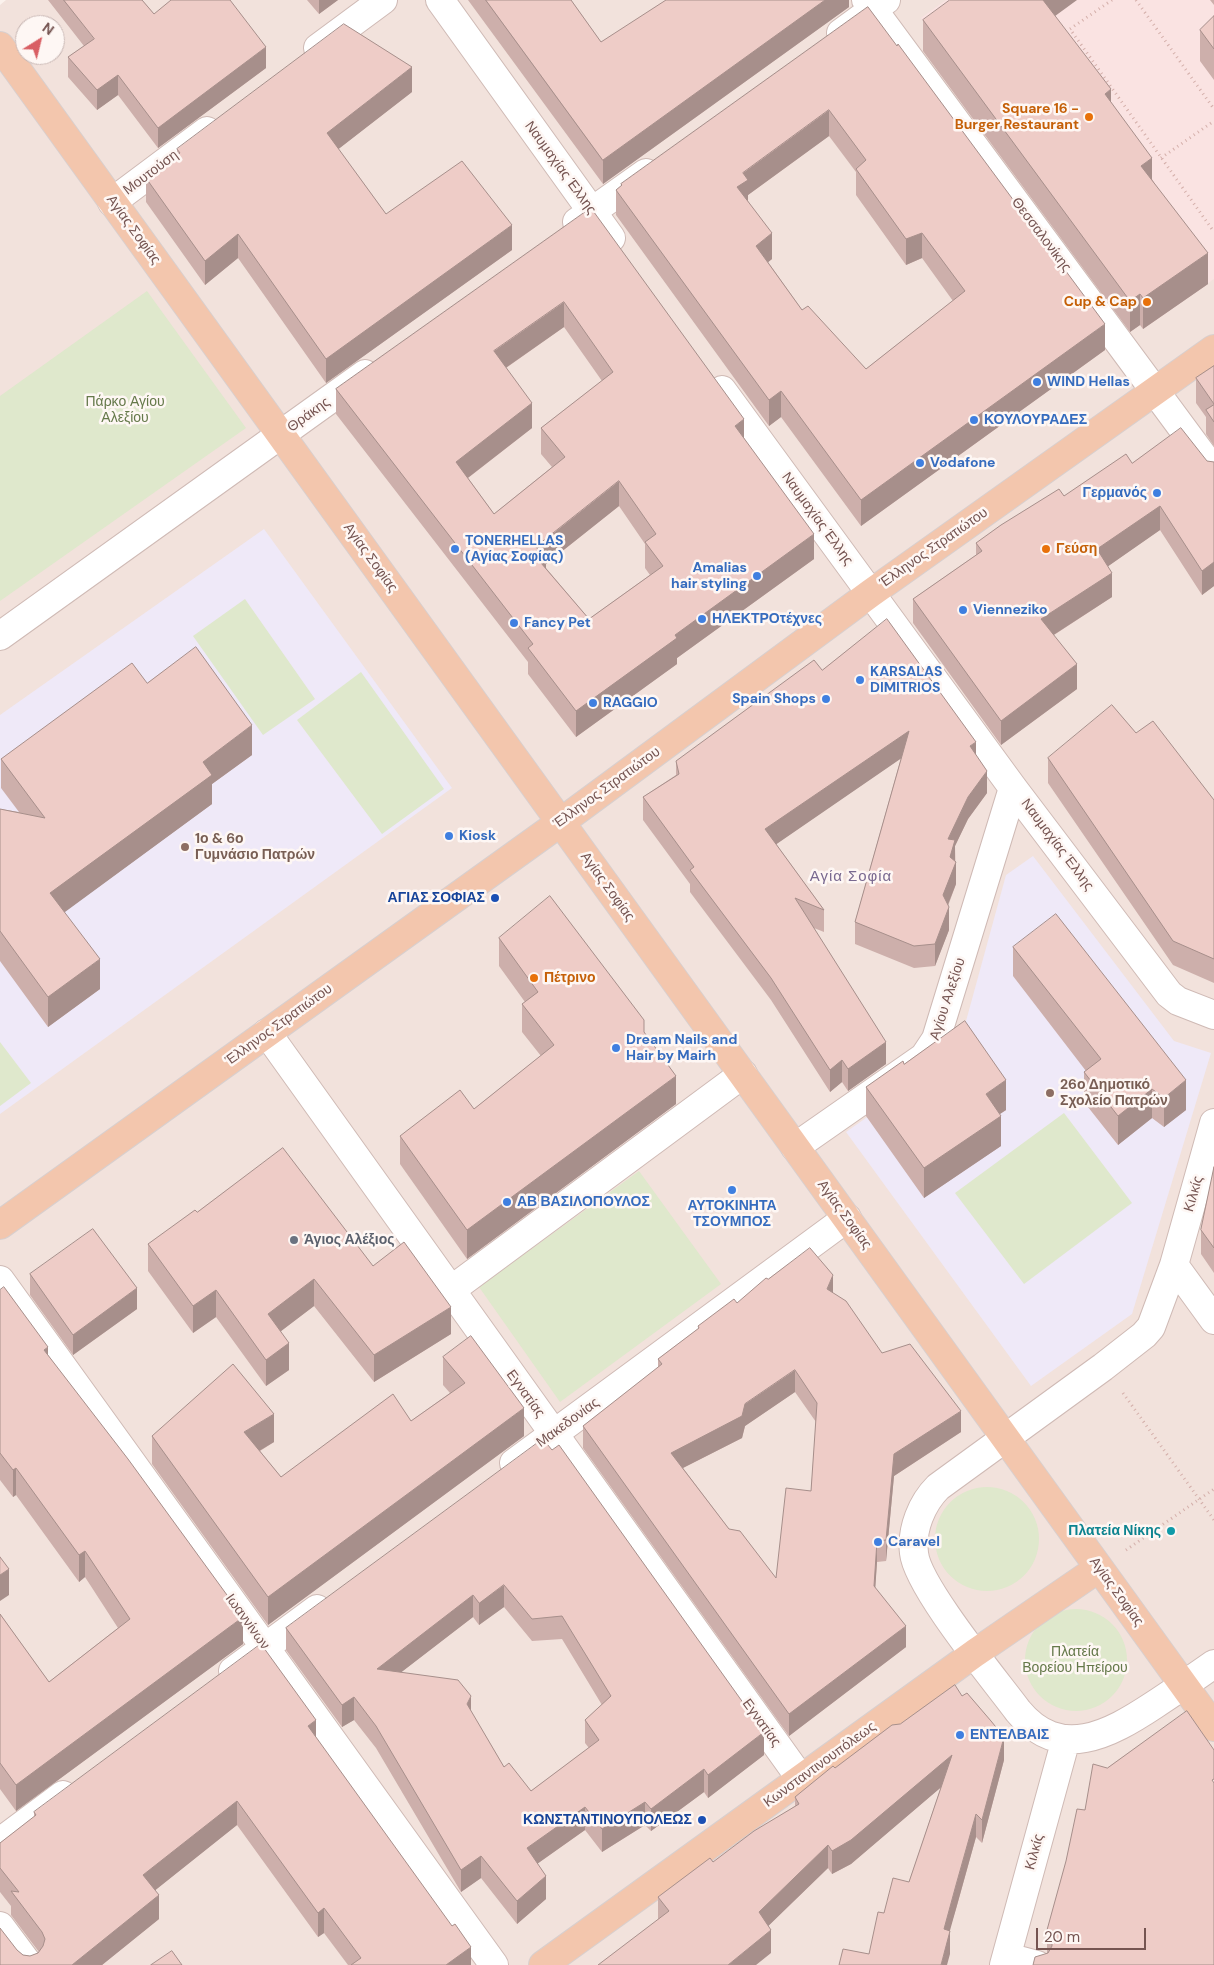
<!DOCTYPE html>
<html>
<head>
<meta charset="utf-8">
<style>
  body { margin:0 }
  #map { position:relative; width:1214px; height:1965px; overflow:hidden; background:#fbf2ed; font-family:"DM Sans",sans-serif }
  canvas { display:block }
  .north { position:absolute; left:15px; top:15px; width:50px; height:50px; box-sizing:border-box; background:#fef7f4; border:1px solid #c7b6b3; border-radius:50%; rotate:36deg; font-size:14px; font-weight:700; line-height:20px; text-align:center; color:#755451 }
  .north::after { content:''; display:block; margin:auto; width:18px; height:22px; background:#d95f64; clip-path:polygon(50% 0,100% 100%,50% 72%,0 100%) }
  .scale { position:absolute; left:1036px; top:1928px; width:110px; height:22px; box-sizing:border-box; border:2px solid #755451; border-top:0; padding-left:6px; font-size:15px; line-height:18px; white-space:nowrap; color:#755451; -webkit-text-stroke:4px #fef7f4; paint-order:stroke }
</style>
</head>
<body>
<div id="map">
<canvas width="1214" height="1965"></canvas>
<div class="north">N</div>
<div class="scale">20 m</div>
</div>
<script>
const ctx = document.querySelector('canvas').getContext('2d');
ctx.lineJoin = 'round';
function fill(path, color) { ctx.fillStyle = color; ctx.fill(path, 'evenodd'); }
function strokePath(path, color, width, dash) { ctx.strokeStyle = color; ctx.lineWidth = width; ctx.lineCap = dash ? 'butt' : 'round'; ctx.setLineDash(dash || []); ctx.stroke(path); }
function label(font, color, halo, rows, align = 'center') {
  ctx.font = font + ' "DM Sans",sans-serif'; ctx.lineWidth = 5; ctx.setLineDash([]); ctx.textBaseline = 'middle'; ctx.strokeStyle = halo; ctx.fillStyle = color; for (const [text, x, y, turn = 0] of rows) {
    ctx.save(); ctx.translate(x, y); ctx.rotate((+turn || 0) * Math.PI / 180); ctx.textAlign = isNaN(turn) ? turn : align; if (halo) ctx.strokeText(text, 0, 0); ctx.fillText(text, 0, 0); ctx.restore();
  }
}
fill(new Path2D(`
  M6,0H1214V1965H0V5ZM25,25H55V55H25Z`), '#f2e2dc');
fill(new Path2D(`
  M946,0H1214V279L1143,329L921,18Z`), '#fae3e2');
fill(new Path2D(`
  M264,529L452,788L0,1114V715Z
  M1033,856L1174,1041L1211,1053L1132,1314L1031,1386L846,1132L957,1054L1006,875Z`), '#efe9f8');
fill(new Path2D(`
  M147,291L246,428L0,601V396Z
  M245,599L315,699L263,735L193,636Z
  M361,672L444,789L382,834L297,720Z
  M0,1042L31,1083L0,1106Z
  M1064,1113L1132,1203L1024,1284L955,1193Z
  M639,1171L721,1284L560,1402L479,1287Z
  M935 1539a52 52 0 1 1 104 0a52 52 0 1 1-104 0Z
  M1025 1660a51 51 0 1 1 102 0a51 51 0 1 1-102 0Z`), '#dfe8cc');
const minor = new Path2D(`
  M440,0L611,238
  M866,0L1214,471
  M841,33L886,0
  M318,48L383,0
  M112,202L207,131
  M577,222L646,173
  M722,390L1013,788L1169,994L1178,1001L1214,1015
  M0,636L365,374
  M267,1033L801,1779
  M1214,1123L1174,1265L1151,1327L1144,1335L1103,1367L938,1487C922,1503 911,1529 914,1553C917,1586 995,1680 1018,1711C1060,1762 1110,1734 1154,1705C1174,1692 1194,1678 1214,1664
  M795,1147L924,1057L936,1039L1013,788
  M1174,1265L1214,1320
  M0,1280L494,1965
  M451,1290L743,1074
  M514,1463L847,1218
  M233,1671L317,1609
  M0,1842L63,1795
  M0,1926L29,1965
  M1007,1957L1037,1965
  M1004,1965L1066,1739`);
const major = new Path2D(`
  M0,46L1214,1727
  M0,1225L561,822L871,593L1214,349
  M543,1965L975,1653L1099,1568`);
strokePath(minor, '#cfbab5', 30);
strokePath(major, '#d8cfce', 30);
strokePath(new Path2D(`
  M1112,0L1070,29L1214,232
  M1136,0L1214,109
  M1161,158L1214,121
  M1123,1393L1214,1520
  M1126,1550L1214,1489`), '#d4afaa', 3, [1, 4]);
strokePath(minor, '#fff', 28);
strokePath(major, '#f3c6ad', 28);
fill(new Path2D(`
  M48,0H142L154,14L266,68L158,148L118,95L97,110L68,77V57L84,46Z
  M307,0H338L319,14Z
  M468,0H571L601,42L849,0V7L603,184Z
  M1210,0H1214V5Z
  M868,7L1105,350L861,526L781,417L769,426L616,215V190L621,186V184ZM829,136L856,172V195L906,265L922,258L953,301L866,369L802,310L768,262L772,259L748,201V195Z
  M1055,16L1111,102L1208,284L1143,329L1140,325L1130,332L923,51V20Z
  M1214,16V80L1200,61V30Z
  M412,92L338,149L386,214L512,250L326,383L238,258L205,285L146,202V178L177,155V149Z
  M591,208L744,438L814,559L677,658V664L576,737L528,674V662L336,414V389ZM564,327L602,381L541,428V454L552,467L494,514L468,478L532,428L506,368ZM619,506L645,544V568L650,575L589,619L546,568V564Z
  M1214,366V446L1206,434V417L1196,403V378Z
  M1207,461L1214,462V586L1202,595L1160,530L1108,566L1112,597L1054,635L1077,689L1001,745L913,623V599L976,555V543L1064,496L1132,463Z
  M822,670L976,755L987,793L968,819L955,846L956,884L948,906L949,930L935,966L914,968L855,944V922L901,758L776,844L824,910V932L814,928L886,1064L848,1091L842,1082L830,1092L771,1000L690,892V884L643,820V797L676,775V761Z
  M147,683L252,755L212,784V804L64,912L100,989L48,1027L0,961V809L19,812L1,788V759Z
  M1136,733L1214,800V983L1173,965L1048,783V758Z
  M499,938L644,1033L676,1104L467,1259L400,1164V1136L474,1109L541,1056L522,1032V1004L525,1002L499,966Z
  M1013,947L1186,1110L1164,1127L1152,1118L1118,1145L1084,1102V1072L1086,1071L1013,976Z
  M904,1064L1006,1110L1000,1114L1001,1146L924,1198L866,1116V1087Z
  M1214,1167V1273L1201,1254V1230Z
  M197,1212L373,1266L451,1334L374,1382L314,1306L281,1331L289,1370L266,1386L216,1317L193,1333L148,1271V1244Z
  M30,1274L137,1309L73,1355L30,1295Z
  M0,1290L48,1355L243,1644L16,1811L0,1789V1614L49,1682L118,1628L85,1577L79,1582L16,1495L13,1497L0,1480Z
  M833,1293L882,1353L961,1432L894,1476L886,1561L877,1562L875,1588L906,1647L789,1736L583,1448V1426L658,1368V1359L698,1329V1326L737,1303ZM795,1392L816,1422L811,1491L776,1578L729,1529L683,1468L742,1438L745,1426Z
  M443,1357L524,1436L268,1625L152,1464V1436L274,1442L260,1451L281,1477L411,1421L450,1393L443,1385Z
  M552,1450L764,1755L708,1798L704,1792L651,1831L645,1825L602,1852L585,1830L537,1864L546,1899L517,1924L481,1878L461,1892L376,1748L354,1720L342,1727L286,1650V1628ZM504,1607L532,1641L562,1639L602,1705L585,1720V1743L589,1748L531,1791L504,1767L471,1712L401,1672L473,1617L479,1625Z
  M316,1738L471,1965H348L324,1933L318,1937L237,1825L155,1890L159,1919L102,1965H0L17,1950L23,1955L30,1956L38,1953L39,1952L11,1915V1906L0,1892V1843L34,1817V1812Z
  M1004,1760L982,1843L976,1837L956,1909L949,1931L950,1954H869L884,1913L909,1882L941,1787L851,1864L832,1874L828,1868L768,1926L771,1953L658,1920V1897L713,1862L795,1806V1797L835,1768Z
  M1107,1768L1214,1965L1047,1953V1930L1085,1810Z`), '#cdafab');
fill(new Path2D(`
  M319,0H338L319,14Z
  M825,0H849V7L603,184V160Z
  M1040,0H1077L1040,27Z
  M266,47V68L158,148V128Z
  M412,67V92L327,158V133Z
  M118,75V95L97,110V90Z
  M1111,89V120L1105,94Z
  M829,110V136L748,195V205L737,187L743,173Z
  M1152,158V189L1141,166Z
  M512,225V250L326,383V359Z
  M772,233V259L756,272V246Z
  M922,233V258L906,265V239Z
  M238,234V258L205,285V261Z
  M1208,253V284L1143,329V298Z
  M1140,294V325L1130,332V301Z
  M564,302V327L494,376V351Z
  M1105,324V350L861,526V500Z
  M781,391V417L769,426V400Z
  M532,403V428L456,487V462Z
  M744,419V445L735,426Z
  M619,481V506L546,564V585L536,547Z
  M1160,506V530L1097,574V549Z
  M814,534V559L677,658V664L576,737V711L675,635Z
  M1214,562V586L1202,595V571Z
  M1112,573V597L1041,643V619Z
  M1077,664V689L1001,745V721Z
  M252,725V755L212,784V804L50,923V893L203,762Z
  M909,731V753L765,852V829Z
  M976,742V764L970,746Z
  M987,771V793L968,819L955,846V863L956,862V884L943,917V895L948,839L968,797Z
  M949,907V930L935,966V944Z
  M100,959V989L48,1027V997Z
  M886,1042V1064L848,1091V1069Z
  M842,1060V1082L830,1092V1070Z
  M676,1076V1104L467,1259V1230Z
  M1006,1080V1110L986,1123V1094Z
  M1186,1080V1110L1164,1127V1098Z
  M1152,1089V1118L1118,1145V1116Z
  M1001,1116V1146L924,1198V1168Z
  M833,1275V1296L827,1289Z
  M314,1279V1306L268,1341V1314Z
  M137,1288V1309L73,1355V1335Z
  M216,1290V1317L193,1333V1306Z
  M451,1307V1334L374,1382V1355Z
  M289,1343V1370L266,1386V1360Z
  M48,1347V1373L44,1350Z
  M795,1370V1392L745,1426L742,1438L671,1474V1453L745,1404Z
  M524,1408V1436L268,1625V1597Z
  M961,1411V1432L894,1476L886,1561V1540L894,1454Z
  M274,1414V1442L244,1460V1432Z
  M16,1468V1495L13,1497V1470Z
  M877,1541V1562L874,1608V1586Z
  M85,1551V1577L79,1582V1555Z
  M9,1569V1595L0,1601V1575Z
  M504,1585V1607L479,1625V1603Z
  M473,1595V1617L377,1691V1669Z
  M243,1617V1644L16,1811V1785Z
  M906,1626V1647L789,1736V1714Z
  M471,1696V1719L467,1704Z
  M354,1697V1720L342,1727V1705Z
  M316,1720V1745L308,1726Z
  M764,1732V1755L708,1798V1775Z
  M1004,1737V1760L982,1843V1820Z
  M952,1755V1778L851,1864L832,1874V1851Z
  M704,1769V1792L651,1831V1809Z
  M237,1801V1825L143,1900V1875Z
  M645,1802V1825L602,1852V1829Z
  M585,1807V1830L527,1871V1848Z
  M976,1814V1837L944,1952V1929Z
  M828,1845V1868L759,1935V1912Z
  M481,1856V1878L461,1892V1870Z
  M546,1876V1899L517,1924V1901Z
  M159,1895V1919L102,1965H72Z
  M324,1908V1933L318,1937V1913Z
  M771,1930V1953L756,1965H728Z
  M950,1931V1954L947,1965H941Z
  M471,1947V1965H446Z`), '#a78f8b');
const building = new Path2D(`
  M64,0H142L154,14L171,0H230L266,47L158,128L118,75L97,90L68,57L94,39Z
  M486,0H571L601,42L666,0H825L603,160Z
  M950,0H1043L1111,89L1105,94L1152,158L1141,166L1208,253L1143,298L1140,294L1130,301L923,20Z
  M868,7L897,46L898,44L1105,324L861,500L781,391L769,400L616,190L622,185L621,184ZM829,110L866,160L856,169L906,239L922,233L965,291L866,369L808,306L802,310L756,246L772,233L737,187L748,180L743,173Z
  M1214,16V49L1200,30Z
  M344,24L412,67L327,133L386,214L462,161L512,225L326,359L238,234L205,261L146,178L180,153L177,149Z
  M591,208L744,419L735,426L814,534L675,635L677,638L576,711L528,648L533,644L336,389ZM564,302L613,372L541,428L565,457L494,514L456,462L532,403L494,351ZM619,481L656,534L645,542L663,566L589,619L541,563L546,559L536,547Z
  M1214,366V404L1196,378Z
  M1214,405V422L1206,410Z
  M1181,428L1207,461L1214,462V562L1202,571L1160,506L1097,549L1112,573L1041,619L1077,664L1001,721L913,599L982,551L976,543L1001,525L1059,489L1064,496L1126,454L1132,463Z
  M887,619L976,742L970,746L987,771L968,797L948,839L955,840L950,857L956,862L943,895L949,907L935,944L914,946L855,922L909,731L765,829L824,910L795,898L886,1042L848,1069L842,1060L830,1070L771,978L690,870L694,867L643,797L679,774L676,761L814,660L822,670Z
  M196,647L252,725L203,762L212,775L50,893L100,959L48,997L0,931V809L45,818L1,759L132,663L147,683Z
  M1112,705L1136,733L1153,721L1214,800V959L1173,941L1048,758Z
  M550,896L644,1020V1032L676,1076L467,1230L400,1136L460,1090L474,1109L554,1045L522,1004L538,992L499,938Z
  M1056,914L1186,1080L1164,1098L1152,1089L1118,1116L1084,1072L1101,1059L1013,947Z
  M965,1021L1006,1080L986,1094L1001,1116L924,1168L866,1087L903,1061L904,1064Z
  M283,1148L373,1266L404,1242L451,1307L374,1355L314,1279L268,1314L289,1343L266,1360L216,1290L193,1306L148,1244L195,1210L197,1212Z
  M1214,1167V1248L1201,1230Z
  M93,1229L137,1288L73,1335L30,1274Z
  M810,1248L833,1275L827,1289L846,1301L882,1353L910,1344L961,1411L894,1454L886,1540L877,1541L874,1586L906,1626L789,1714L583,1426L662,1364L658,1359L699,1328L698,1326L734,1299L737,1303L766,1278L768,1279ZM795,1370L817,1403L811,1491L786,1488L776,1578L740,1531L729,1529L671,1453L742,1416L745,1404Z
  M4,1287L48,1347L44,1350L128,1459L243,1617L16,1785L0,1763V1614L49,1682L130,1619L85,1551L79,1555L16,1468L13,1470L0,1453V1290Z
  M471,1336L524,1408L268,1597L152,1436L233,1364L274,1414L244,1432L281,1477L393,1394L411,1421L465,1383L443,1357Z
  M543,1439L552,1450L559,1445L764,1732L708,1775L704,1769L651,1809L645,1802L602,1829L585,1807L527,1848L546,1876L517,1901L481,1856L461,1870L376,1726L354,1697L342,1705L286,1628ZM504,1585L532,1619L562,1616L611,1696L585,1720L599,1740L531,1791L509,1763L504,1767L467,1704L471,1696L458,1680L377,1669L473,1595L479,1603Z
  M0,1557L9,1569L0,1575Z
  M261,1644L316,1720L308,1726L452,1926L455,1924L471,1947L446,1965H351L361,1958L324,1908L318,1913L237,1801L143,1875L159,1895L72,1965H0V1928L17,1950L23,1955L30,1956L38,1953L43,1946L45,1939L42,1932L11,1891L19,1892L0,1868V1843L36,1815L34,1812Z
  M955,1685L962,1696L967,1693L991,1721L1004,1737L982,1820L976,1814L956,1885L944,1929L950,1931L941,1965H839L843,1949L869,1954L878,1912L884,1913L893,1878L909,1882L952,1755L851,1840L832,1851L828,1845L759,1912L771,1930L728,1965H598L669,1911L658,1897L710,1858L713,1862L754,1831L799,1804L795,1797L833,1766L835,1768L892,1725L900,1724Z
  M1187,1711L1214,1750V1779L1212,1780L1214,1783V1965H1033L1035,1957L1048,1953L1052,1946V1937L1047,1930L1066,1861L1077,1809L1085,1810L1093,1764L1107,1768Z
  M172,1951L182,1965H151Z`);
fill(building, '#eeccc7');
strokePath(building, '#a78f8b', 1);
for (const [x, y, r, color] of [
  [1089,117,5,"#e8710a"],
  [1147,302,5,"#e8710a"],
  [1037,382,5,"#3f7fe0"],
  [974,420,5,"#3f7fe0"],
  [920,463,5,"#3f7fe0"],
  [1157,493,5,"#3f7fe0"],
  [455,549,5,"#3f7fe0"],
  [1046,549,5,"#e8710a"],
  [757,576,5,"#3f7fe0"],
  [963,610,5,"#3f7fe0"],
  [702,619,5,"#3f7fe0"],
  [514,623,5,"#3f7fe0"],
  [860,680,5,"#3f7fe0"],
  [826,699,5,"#3f7fe0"],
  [593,703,5,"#3f7fe0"],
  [449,836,5,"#3f7fe0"],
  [185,847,5,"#8d6e63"],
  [495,898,5,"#1a4fb4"],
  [534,978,5,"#e8710a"],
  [616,1048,5,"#3f7fe0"],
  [1050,1093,5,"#8d6e63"],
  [732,1190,5,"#3f7fe0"],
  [507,1202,5,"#3f7fe0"],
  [294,1240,5,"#6b7280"],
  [1171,1531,5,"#0f9aa8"],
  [878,1542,5,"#3f7fe0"],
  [960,1735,5,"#3f7fe0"],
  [702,1820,5,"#1a4fb4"]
]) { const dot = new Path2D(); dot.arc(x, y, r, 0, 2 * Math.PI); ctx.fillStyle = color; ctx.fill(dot); strokePath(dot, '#fef7f4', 2); }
label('bold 14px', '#c56008', '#fef7f4', [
  ["Square 16 -",1079,109],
  ["Burger Restaurant",1079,125],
  ["Cup & Cap",1137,302],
  ["Γεύση",1056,549,"left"],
  ["Πέτρινο",544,978,"left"]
], 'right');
label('14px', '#755451', '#fef7f4', [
  ["Ναυμαχίας Έλλης",560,168,54],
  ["Μουτούση",151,173,-37],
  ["Αγίας Σοφίας",133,230,54],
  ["Θεσσαλονίκης",1041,235,53],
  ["Θράκης",309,415,-36],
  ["Ναυμαχίας Έλλης",817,519,54],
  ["Έλληνος Στρατιώτου",934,548,-35],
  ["Αγίας Σοφίας",370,558,54],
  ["Έλληνος Στρατιώτου",607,788,-36],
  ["Ναυμαχίας Έλλης",1057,845,53],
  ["Αγίας Σοφίας",607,887,54],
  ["Αγίου Αλεξίου",948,999,-72],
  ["Έλληνος Στρατιώτου",279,1025,-36],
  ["Κιλκίς",1194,1194,-74],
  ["Αγίας Σοφίας",844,1215,54],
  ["Εγνατίας",525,1394,54],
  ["Μακεδονίας",568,1423,-36],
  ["Αγίας Σοφίας",1116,1592,54],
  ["Ιωαννίνων",247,1622,54],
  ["Εγνατίας",761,1723,54],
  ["Κωνσταντινουπόλεως",820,1765,-36],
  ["Κιλκίς",1035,1852,-75]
]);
label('bold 14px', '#366cbe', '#fef7f4', [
  ["WIND Hellas",1047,382],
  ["ΚΟΥΛΟΥΡΑΔΕΣ",984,420],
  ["Vodafone",930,463],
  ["Γερμανός",1147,493,"right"],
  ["TONERHELLAS",465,541],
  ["(Αγίας Σοφίας)",465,557],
  ["Amalias",747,568,"right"],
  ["hair styling",747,584,"right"],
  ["Vienneziko",973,610],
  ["ΗΛΕΚΤΡΟτέχνες",712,619],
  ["Fancy Pet",524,623],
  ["KARSALAS",870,672],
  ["DIMITRIOS",870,688],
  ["Spain Shops",816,699,"right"],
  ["RAGGIO",603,703],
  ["Kiosk",459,836],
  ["Dream Nails and",626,1040],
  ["Hair by Mairh",626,1056],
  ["ΑΒ ΒΑΣΙΛΟΠΟΥΛΟΣ",517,1202],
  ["ΑΥΤΟΚΙΝΗΤΑ",732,1206,"center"],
  ["ΤΣΟΥΜΠΟΣ",732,1222,"center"],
  ["Caravel",888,1542],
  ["ΕΝΤΕΛΒΑΙΣ",970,1735]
], 'left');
label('14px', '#65794a', '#fef7f4', [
  ["Πάρκο Αγίου",125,402],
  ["Αλεξίου",125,418],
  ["Πλατεία",1075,1652],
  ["Βορείου Ηπείρου",1075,1668]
]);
label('bold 14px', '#785e54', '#fef7f4', [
  ["1ο & 6ο",195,839],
  ["Γυμνάσιο Πατρών",195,855],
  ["26ο Δημοτικό",1060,1085],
  ["Σχολείο Πατρών",1060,1101]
], 'left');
label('bold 14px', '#164399', '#fef7f4', [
  ["ΑΓΙΑΣ ΣΟΦΙΑΣ",485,898],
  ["ΚΩΝΣΤΑΝΤΙΝΟΥΠΟΛΕΩΣ",692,1820]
], 'right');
label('bold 14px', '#5b616d', '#fef7f4', [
  ["Άγιος Αλέξιος",304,1240]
], 'left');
label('bold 14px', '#0d838f', '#fef7f4', [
  ["Πλατεία Νίκης",1161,1531]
], 'right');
ctx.letterSpacing = '1px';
label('15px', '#796990', '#fef7f4', [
  ["Αγία Σοφία",851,877]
]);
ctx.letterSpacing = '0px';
</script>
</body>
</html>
